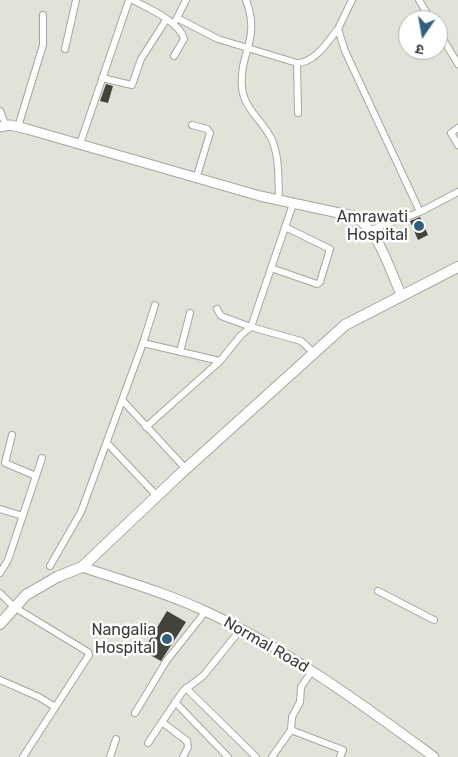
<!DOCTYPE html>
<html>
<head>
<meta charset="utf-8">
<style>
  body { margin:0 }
  #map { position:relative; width:458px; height:757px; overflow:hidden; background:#e1e3d9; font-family:Rubik,"Noto Sans Devanagari",sans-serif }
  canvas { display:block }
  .north { position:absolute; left:398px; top:10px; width:50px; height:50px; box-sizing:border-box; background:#fff; border:1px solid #b1b1af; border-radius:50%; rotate:192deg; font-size:14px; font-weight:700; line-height:20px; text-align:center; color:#3b3c38 }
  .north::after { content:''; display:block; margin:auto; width:18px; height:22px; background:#305f7e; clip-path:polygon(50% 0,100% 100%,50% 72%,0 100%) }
</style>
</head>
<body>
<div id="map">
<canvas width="458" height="757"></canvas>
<div class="north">उ</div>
</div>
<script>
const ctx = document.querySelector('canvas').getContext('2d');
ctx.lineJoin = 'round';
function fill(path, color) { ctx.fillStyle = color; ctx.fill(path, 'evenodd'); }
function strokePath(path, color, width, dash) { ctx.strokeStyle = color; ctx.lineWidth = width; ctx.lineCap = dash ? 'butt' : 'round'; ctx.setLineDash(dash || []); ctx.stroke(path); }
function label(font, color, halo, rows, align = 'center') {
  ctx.font = font + ' Rubik,sans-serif'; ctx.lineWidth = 5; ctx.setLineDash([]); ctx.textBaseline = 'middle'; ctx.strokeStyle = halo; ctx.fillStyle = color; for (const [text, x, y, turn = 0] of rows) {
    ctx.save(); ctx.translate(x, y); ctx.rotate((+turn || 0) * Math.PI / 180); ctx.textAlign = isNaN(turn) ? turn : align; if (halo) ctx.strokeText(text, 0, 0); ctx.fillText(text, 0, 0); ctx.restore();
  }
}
fill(new Path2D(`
  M106,84L113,86L108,103L100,101Z
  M420,217L428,235L418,240L410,221Z
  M167,611L186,622L161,661L143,651Z`), '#42443c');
const minor = new Path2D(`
  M133,0C149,9 179,21 184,39L174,56
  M246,0C261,40 239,52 242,87C243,108 264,122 272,140C280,159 278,181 279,201
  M352,0L338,29L345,51L420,212
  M419,0L431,20
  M177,18L218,39L297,63C315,63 328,41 338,29
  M176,20L186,0
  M438,31L458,64
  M65,49L76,0
  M297,63L298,113
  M102,78L132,85L141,59L166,20
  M0,111L6,126
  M192,125L207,129L210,133L196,179
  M18,127L43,45V15
  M458,128L451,133L458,145
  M80,144L129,0
  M370,230L420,212L458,192
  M271,268L317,284L320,282L330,249L285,227
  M217,309L221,316L251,327L293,204
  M143,343L155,305
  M180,352L190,313
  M123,401L186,469
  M146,427L220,361
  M12,435L5,463L36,476
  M107,443L157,496
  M0,509L23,516
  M50,566L81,512L143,343L220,361L241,335L251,327L301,341L314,353
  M0,573L8,560L42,458
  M378,591L434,620
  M0,593L14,607L88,652L89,655L23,757
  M312,671L301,687L300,702L292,717L291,730L343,750L340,757
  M0,680L39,697L55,707
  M186,688L256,757
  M175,702L228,757
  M135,713L167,660L206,611
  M162,722L187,741L188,747L183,757
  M148,743L183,691L203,676L241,629
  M110,757L116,739
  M272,757L291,730`);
const secondary = new Path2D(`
  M0,127L10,125L27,129L260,196L353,216C380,230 389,270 402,296
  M82,567C124,581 167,593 207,612C288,650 362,704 434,757`);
const primary = new Path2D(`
  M0,624L26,595L57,577L82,567L178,476L345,325L458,267`);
strokePath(minor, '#a5a79e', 8);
strokePath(secondary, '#a5a79e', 11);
strokePath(primary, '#a5a79e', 12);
strokePath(minor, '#fff', 6);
strokePath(secondary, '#fff', 9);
strokePath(primary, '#fff', 10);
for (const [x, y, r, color] of [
  [419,226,6,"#305f7e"],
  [167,639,6,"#305f7e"]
]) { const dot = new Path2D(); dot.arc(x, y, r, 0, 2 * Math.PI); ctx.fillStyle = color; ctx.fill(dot); strokePath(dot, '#fff', 2); }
label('16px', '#3b3c38', '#fff', [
  ["Amrawati",408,217],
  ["Hospital",408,235],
  ["Nangalia",156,630],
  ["Hospital",156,648]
], 'right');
label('16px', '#3b3c38', '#fff', [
  ["Normal Road",266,645,30]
]);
</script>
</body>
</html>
